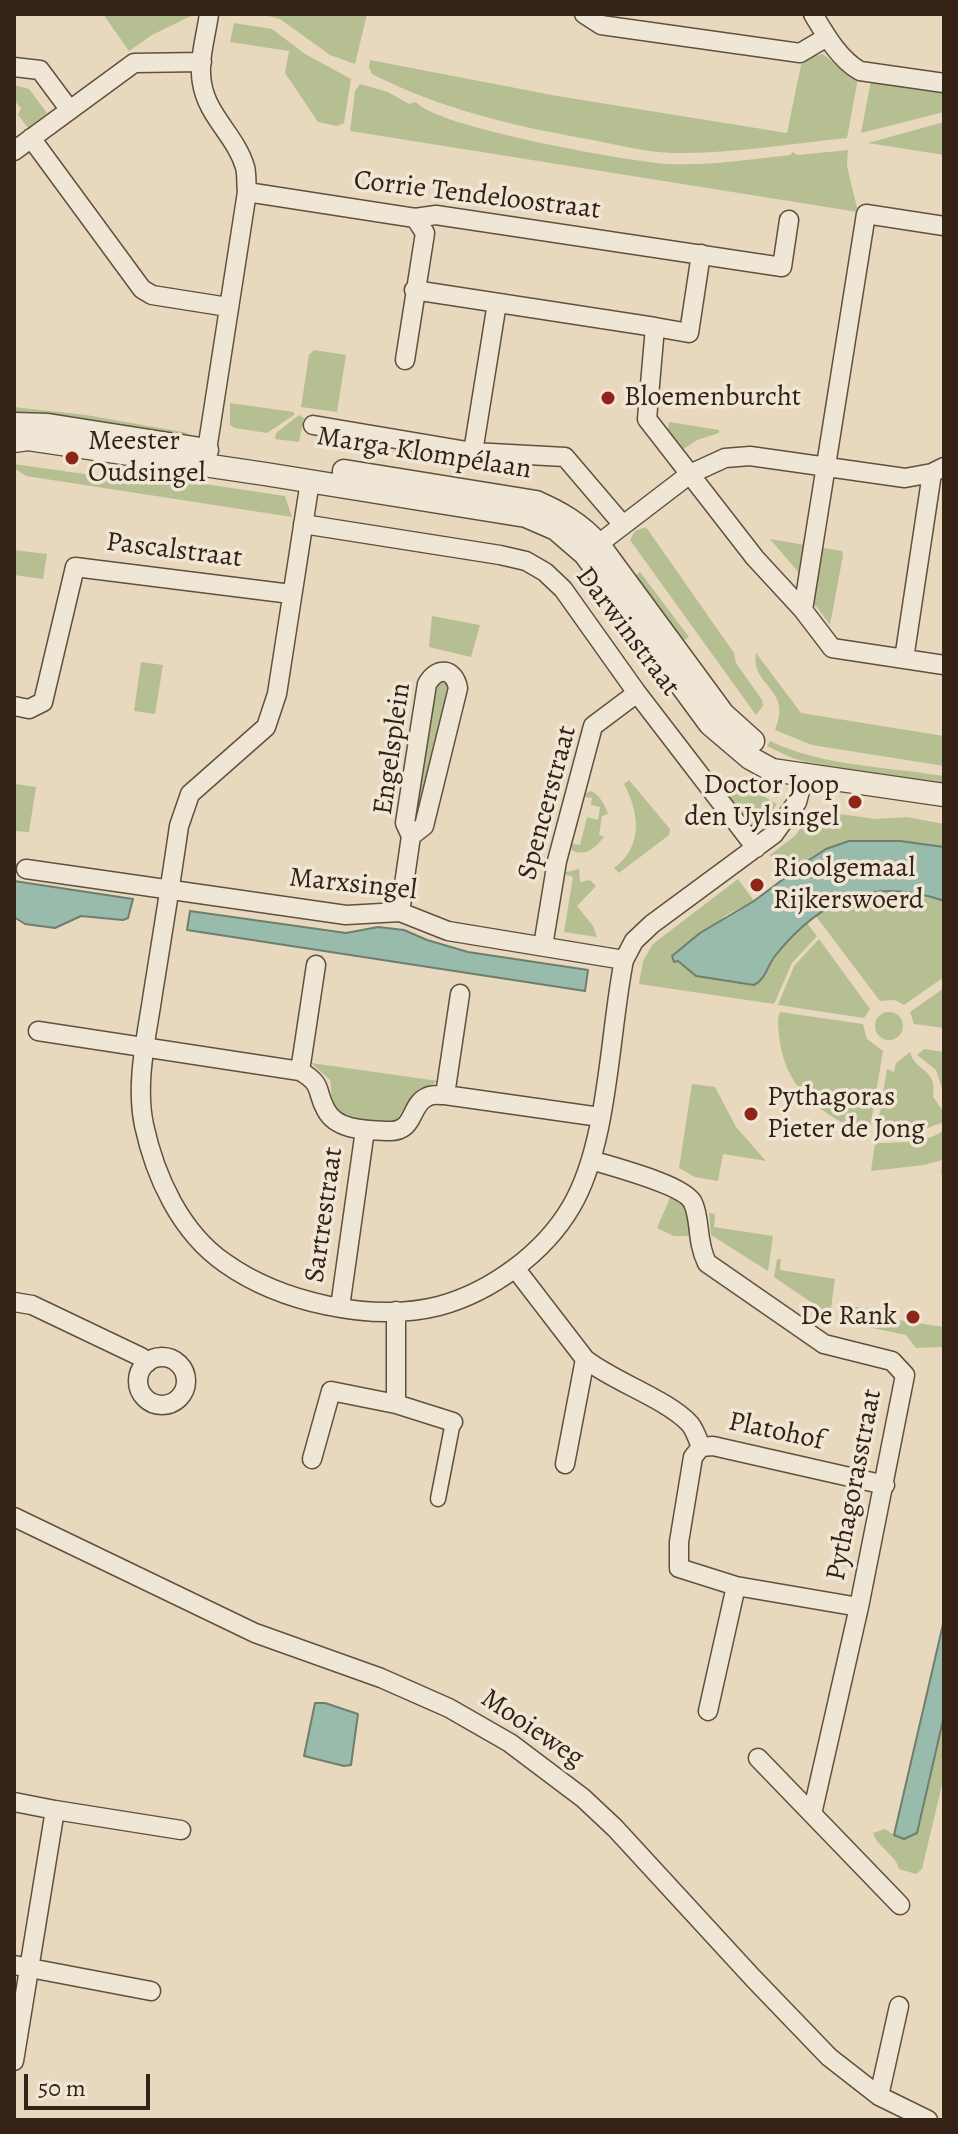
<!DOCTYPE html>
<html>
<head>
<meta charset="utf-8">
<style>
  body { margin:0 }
  #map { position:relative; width:958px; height:2134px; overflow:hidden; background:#e8d8be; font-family:Alegreya,serif }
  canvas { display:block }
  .frame { position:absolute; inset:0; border:16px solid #332215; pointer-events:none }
  .scale { position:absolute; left:24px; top:2074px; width:126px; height:36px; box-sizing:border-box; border:4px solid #332215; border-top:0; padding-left:10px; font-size:24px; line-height:28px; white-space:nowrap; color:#332215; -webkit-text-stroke:6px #f0e6d5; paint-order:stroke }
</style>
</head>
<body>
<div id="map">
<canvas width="958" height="2134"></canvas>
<div class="frame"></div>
<div class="scale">50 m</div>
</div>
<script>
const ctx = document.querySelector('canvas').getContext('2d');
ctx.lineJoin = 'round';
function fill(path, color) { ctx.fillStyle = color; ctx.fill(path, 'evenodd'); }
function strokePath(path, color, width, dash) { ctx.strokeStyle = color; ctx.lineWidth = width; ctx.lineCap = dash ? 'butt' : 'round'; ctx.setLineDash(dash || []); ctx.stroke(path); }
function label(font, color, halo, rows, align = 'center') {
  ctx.font = font + ' Alegreya,serif'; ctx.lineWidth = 7; ctx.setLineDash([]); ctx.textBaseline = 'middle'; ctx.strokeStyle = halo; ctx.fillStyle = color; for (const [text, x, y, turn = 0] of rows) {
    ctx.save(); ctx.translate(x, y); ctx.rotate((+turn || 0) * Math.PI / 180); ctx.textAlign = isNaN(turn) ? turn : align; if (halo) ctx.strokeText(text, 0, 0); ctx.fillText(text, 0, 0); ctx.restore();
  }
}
fill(new Path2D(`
  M103,14H195L152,35L129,51Z
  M261,14H367L355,64L330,55L280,19Z
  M234,23L272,29L305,54L351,79L344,123L337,126L318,122L285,73L289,51L230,42Z
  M823,54L847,74L858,78L847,138C789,144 730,154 671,153C645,152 618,145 593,140C517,127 440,109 372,74L369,67L370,60L557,96L787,133L802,60Z
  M871,80L944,91V112L861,133Z
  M360,84L388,92L409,104L416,102C435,127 630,162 669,164C709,166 751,159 791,155L792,152L798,155L848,150L847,166L858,212L350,131L355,91Z
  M14,85L29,89L47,113L28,128L18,115L21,108L14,100Z
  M944,122V155L868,143Z
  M314,350L346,355L337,412L301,407L309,355Z
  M230,403L294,412V415L267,433L235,428L230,425Z
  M14,407L86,415L188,433L178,437L14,420Z
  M299,415L304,418L299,442L275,439L276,433Z
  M669,422L719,430V433L697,440L682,450L668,430Z
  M14,464L105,477L171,479L285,496L292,517L26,476L14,468Z
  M646,527L734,653L736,663L762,700L763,706L756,715L630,540L635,531Z
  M770,539L805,545L800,574Z
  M817,547L842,551L843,555L830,625L817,607L808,600Z
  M14,550L47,554L43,579L14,575Z
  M640,572L689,637L683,641L630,579Z
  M432,616L480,625L471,657L429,647Z
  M756,653L801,713L944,736V766L812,745L775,730C793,687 750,687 756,653Z
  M141,662L163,665L155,714L134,711Z
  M444,682L449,688L420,821L416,820L432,686Z
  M770,741C822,766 887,767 944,776V785L807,762L792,758L767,746Z
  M629,780L670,829L669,835L619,873L614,868C644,846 639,812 624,784Z
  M740,783L777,804L764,823L754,833L729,798Z
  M16,784L36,787L29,832L14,831Z
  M591,791C600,795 605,805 608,814L602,816L599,835L604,837C595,848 587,856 573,851L569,843L580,845L587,817L598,820L600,807L591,805L592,798L580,796Z
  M812,810L875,819L907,817L944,824V847L900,841L826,849L786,875L770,855L796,835Z
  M579,869L580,882L590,880L596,886L577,906L593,926L597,937L564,932L573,877L562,873Z
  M738,879L754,901L726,915L678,961L696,976L754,985L763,978L772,959L806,922L817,936L792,963L774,1004L639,984L643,961L653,944Z
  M877,890L926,895L944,901V977L904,1005L895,1000L880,1001L815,915L853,895Z
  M819,939L870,1009L864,1018L778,1005L794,966Z
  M944,988V1028L914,1024L910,1012Z
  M875 1026a14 14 0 1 1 28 0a14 14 0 1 1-28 0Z
  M780,1012L863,1024L867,1039L883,1051L869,1135C824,1116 788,1093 780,1043C779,1032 776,1020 780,1012Z
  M924,1049L944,1052V1095L936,1070L917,1055Z
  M910,1052C915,1072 938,1068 933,1097L943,1111L944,1109V1122L908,1135L876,1136L887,1069L894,1072L896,1063Z
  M311,1063L438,1081L412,1096L397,1119C381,1123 345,1122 335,1106C330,1098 332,1088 330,1080Z
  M692,1084L715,1087L736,1127L766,1161L723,1154L718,1181L695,1177L679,1168Z
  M944,1130V1173L941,1174L942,1160L924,1165L871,1171L875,1143C895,1143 929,1143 944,1130Z
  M672,1193L688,1209L689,1236H674L657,1228Z
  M709,1213L715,1214L714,1227L773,1236L768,1271L711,1235Z
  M777,1259H781L780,1270L835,1279L830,1315L774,1277Z
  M850,1306L871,1309V1316L944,1327V1347L916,1348L906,1335L853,1324L849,1317Z
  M944,1716V1776L922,1869L916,1874L899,1869C896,1855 878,1848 873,1833L885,1829L894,1835L917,1833Z`), '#b5bf92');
const water = new Path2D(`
  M849,841H900L944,847V901C874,876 820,899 775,956C767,966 766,979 754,985L696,976L678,961L674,962L672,956L700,933L754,901L806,862L826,849Z
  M14,881L133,899L128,918L123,920L81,916L55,928L25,924L14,917Z
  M190,911L346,933L378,927L404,930L427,940L468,952L588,970L585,991L187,930Z
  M944,1620V1716L917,1833L904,1839L894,1835Z
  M315,1703H325L358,1714L351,1765L344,1766L304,1756Z`);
fill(water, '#98bbab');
strokePath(water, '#707e6f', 2);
const pedestrian = new Path2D(`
  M438,1499L453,1422`);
const minor = new Path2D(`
  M584,14L601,25L800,53L827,37
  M813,14C825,34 839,59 860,71L944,83
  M14,67L40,70L69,109
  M31,138L142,289L152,295L228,307
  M14,151L134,63L202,62
  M247,192L415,218L436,215L782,267L789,220
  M414,290L655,327L647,419L755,558L803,610L832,648L944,665
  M655,327L689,333L701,254
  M405,360L425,233L415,218
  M313,425L473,452L565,457L623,525
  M207,450L247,192C246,184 247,174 245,167C236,136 207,116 202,83C198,61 206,36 209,14
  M473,452L497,303
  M310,481L277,694L266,727L190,794L179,826C171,882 162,937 153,993C147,1035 135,1083 144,1125C155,1176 180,1232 225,1263C280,1302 371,1323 439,1306C491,1292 544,1253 571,1207C609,1143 609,1034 624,960L634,941L652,924L774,834L797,802L805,773
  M303,524L500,555L526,561L545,572L563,589L637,693L756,848
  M588,552L690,474L725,458L750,456L905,478L932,473L944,467
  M803,610L866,214L944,226
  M904,659L932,473
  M14,706L29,709L43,702L75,567L291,594
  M26,869L346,915L400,912L448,931L624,960
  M400,912L411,836L405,823L427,684C437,666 454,668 458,688L424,826L411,836
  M543,946L557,861L593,726L637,693
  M38,1031L300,1071C324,1085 315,1090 326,1110C337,1131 367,1130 388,1131C416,1132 409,1105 427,1097C431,1094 440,1095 445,1095L600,1117
  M300,1071L316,965
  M445,1095L460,994
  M591,1160C613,1167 685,1185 693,1203C701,1220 696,1241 707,1263L824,1344L892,1361L905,1375L859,1607L812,1814
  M515,1268L585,1359C614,1382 667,1399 690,1424C695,1430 698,1440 701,1447L693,1457L679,1542V1568L736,1586L859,1607
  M14,1302L32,1305L141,1357L147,1363
  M340,1307L365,1130
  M138 1381a24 24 0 1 1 48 0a24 24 0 1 1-48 0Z
  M396,1404V1311
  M701,1447L713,1446L885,1485
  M312,1459L331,1391L396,1404L453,1422
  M565,1464L585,1359
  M14,1517L255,1633L381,1678L449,1708L510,1743L583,1798L615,1828L753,1978L829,2057L879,2096L928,2120
  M708,1711L736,1586
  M758,1758L900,1905
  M14,1802L55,1810L14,2061
  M55,1810L181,1830
  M14,1965L151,1991
  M879,2096L899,2006`);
const tertiary = new Path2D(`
  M14,424L48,425L207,450
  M14,441L28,439L265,474L526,516L556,529L585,554L710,724L750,758L772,770L944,795
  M344,471L536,502C561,513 580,524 598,544L723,714L753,741`);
strokePath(pedestrian, '#60503f', 17);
strokePath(minor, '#60503f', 21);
strokePath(tertiary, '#60503f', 25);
strokePath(pedestrian, '#f0e6d5', 14);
strokePath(minor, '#f0e6d5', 18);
strokePath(tertiary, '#f0e6d5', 22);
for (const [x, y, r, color] of [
  [608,398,8,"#8f2418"],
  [72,458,8,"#8f2418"],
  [855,802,8,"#8f2418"],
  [757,885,8,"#8f2418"],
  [751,1114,8,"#8f2418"],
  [913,1317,8,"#8f2418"]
]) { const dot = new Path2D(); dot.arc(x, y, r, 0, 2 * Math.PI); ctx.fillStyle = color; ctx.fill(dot); strokePath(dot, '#f0e6d5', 3); }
label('28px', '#332215', '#f0e6d5', [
  ["Corrie Tendeloostraat",477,196,7],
  ["Marga Klompélaan",424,454,9],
  ["Pascalstraat",174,551,7],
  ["Darwinstraat",627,632,53],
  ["Engelsplein",393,749,-82],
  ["Spencerstraat",548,803,-75],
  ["Marxsingel",353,885,6],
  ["Sartrestraat",325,1215,-82],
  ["Platohof",776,1432,12],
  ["Pythagorasstraat",855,1485,-79],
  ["Mooieweg",532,1729,34]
]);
label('28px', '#332215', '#f0e6d5', [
  ["Bloemenburcht",624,398],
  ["Meester",88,442],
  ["Oudsingel",88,474],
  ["Doctor Joop",839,786,"right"],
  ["den Uylsingel",839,818,"right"],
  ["Rioolgemaal",773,869],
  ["Rijkerswoerd",773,901],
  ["Pythagoras",767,1098],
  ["Pieter de Jong",767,1130],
  ["De Rank",897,1317,"right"]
], 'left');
</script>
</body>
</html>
